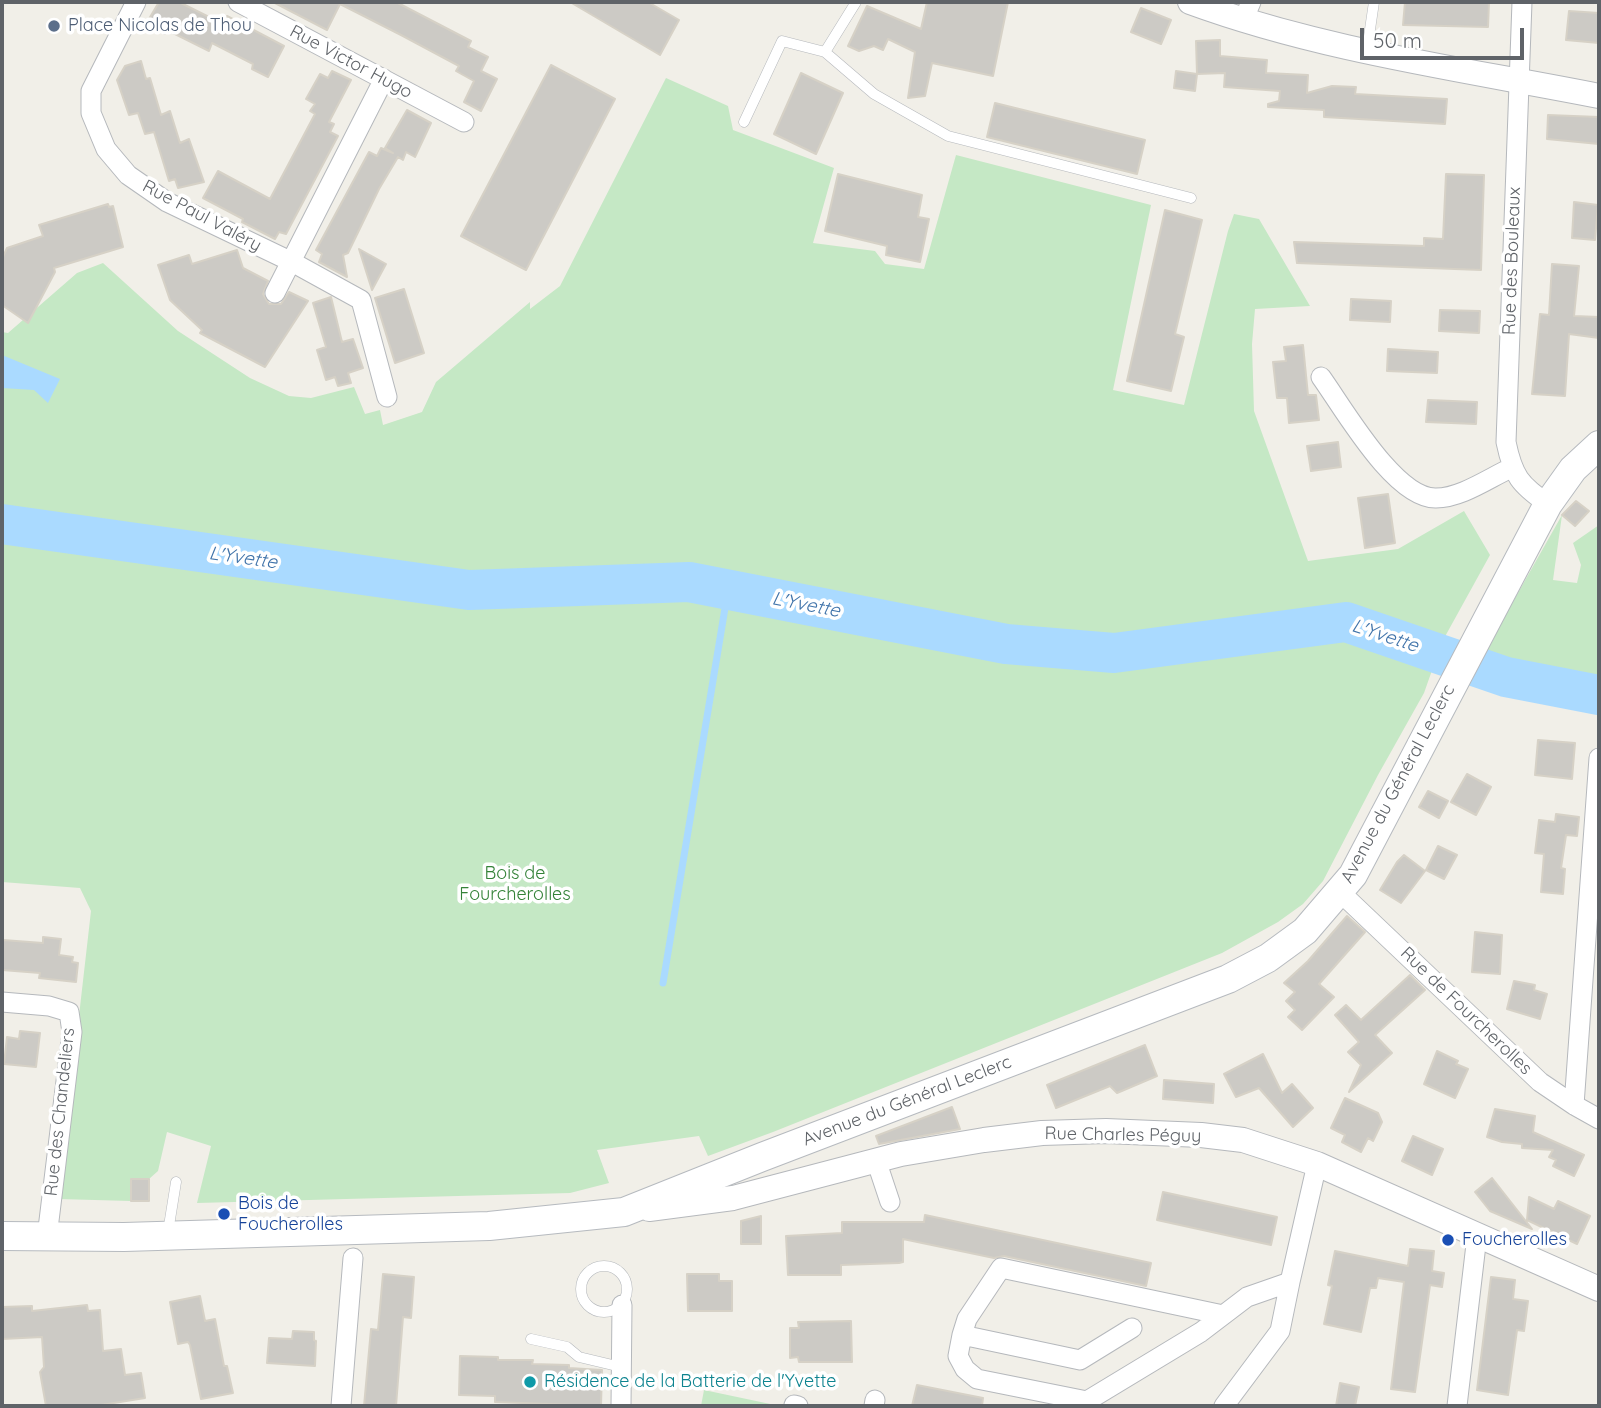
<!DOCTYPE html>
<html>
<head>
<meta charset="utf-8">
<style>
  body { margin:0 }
  #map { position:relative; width:1601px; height:1408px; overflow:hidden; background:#f1efe8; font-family:Quicksand,sans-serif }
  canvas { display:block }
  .frame { position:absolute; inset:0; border:4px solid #5f6368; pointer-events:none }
  .scale { position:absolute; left:1360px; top:28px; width:164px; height:32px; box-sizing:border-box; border:4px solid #5f6368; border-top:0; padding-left:9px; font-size:21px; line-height:24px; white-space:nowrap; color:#5f6368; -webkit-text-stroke:5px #fff; paint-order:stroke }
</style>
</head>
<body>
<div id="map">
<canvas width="1601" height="1408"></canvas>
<div class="frame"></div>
<div class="scale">50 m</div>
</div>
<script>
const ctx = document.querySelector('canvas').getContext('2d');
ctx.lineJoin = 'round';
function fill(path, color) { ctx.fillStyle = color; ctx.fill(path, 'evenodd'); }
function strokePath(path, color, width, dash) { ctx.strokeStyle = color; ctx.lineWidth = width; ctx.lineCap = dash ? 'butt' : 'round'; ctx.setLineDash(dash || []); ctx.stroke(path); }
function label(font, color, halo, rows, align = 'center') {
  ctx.font = font + ' Quicksand,sans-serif'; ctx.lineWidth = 7; ctx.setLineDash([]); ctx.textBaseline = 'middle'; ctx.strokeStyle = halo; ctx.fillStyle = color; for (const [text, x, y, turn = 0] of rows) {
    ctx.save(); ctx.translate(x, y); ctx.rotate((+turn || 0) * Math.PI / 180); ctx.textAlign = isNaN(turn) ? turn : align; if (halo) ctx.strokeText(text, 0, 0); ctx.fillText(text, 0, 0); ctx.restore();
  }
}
fill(new Path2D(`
  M666,78L728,106L733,130L834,168L813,243L875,251L885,264L924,269L956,155L1151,205L1113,390L1184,405L1228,231L1234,214L1259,219L1310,306L1255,309L1252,344L1254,411L1308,561L1398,549L1464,511L1490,555L1442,642L1424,693L1378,775L1323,881L1303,904L1278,922L1222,953L773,1132L708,1156L699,1136L597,1150L609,1183L570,1193L197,1203L211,1146L167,1132L158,1171L149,1179H131V1201L58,1199L91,911L80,888L2,882V332L8,333L77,273L103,263L178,331L250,378L289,396L311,398L354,387L365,414L380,410L383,425L422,412L436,382L530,302V309L560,286Z
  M1562,515L1553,580L1577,583L1581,565L1573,543L1599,525V686L1539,679L1480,660Z
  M704,1390L775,1405V1406H701Z`), '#c5e8c5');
fill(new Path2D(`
  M2,355L60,379L48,403L34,390L2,388Z`), '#aadaff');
strokePath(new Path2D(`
  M663,983L728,590`), '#aadaff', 7);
strokePath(new Path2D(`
  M2,524L469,590L689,582L1006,644L1114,653L1346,622L1506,677L1599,695`), '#aadaff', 40);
const building = new Path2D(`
  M159,2H179L223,24L227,16L284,46L268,77L252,69L253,64L212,43L209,51L167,30L165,34L146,24Z
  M273,2H396L471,41L468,47L488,57L481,71L497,79L481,111L464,102L474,81L456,71L459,66L401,35L340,4L327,30Z
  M570,2H648L679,20L660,55Z
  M927,2H1008L993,76L932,63L925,96L908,98L915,52L888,39L883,50L874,46L859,51L848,46L867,6L921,29Z
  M1405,2H1489L1488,27L1403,25Z
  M1141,8L1171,20L1161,44L1131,32Z
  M1569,11L1599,13V43L1566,40Z
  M1220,40V56L1267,60L1266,73L1308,75L1307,93L1332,86L1356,87L1355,94L1447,99L1445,124L1324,117V110L1268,107V104L1279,101L1280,91L1224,87L1225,73L1197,74L1196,41Z
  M141,61L146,79L150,78L161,115L170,111L180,143L189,139L204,182L178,188L175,179L169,181L154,132L145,134L138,113L129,115L117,80L125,66Z
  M551,65L615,99L526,270L461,236Z
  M332,71L351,80L329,122L334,124L330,132L338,136L286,234L279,232L275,239L242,222L243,219L203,198L218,171L270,199L315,114L310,111L315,104L306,99L320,74L328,78Z
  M1176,71L1197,74L1195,91L1174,88Z
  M801,73L843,93L816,154L774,134Z
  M995,103L1145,140L1137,174L987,137Z
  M407,110L431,123L415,157L406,152L403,160L398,157L379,189L348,253L343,255L347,277L319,262L322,254L316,250L369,152L377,156L381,148L393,153L385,148Z
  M1548,115L1599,117V144L1547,139Z
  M838,174L922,195L918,217L929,219L920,262L886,255L887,246L825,231Z
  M1446,174L1484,175L1481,270L1297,263L1294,242L1424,246V238L1443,239Z
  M1574,202L1598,205L1595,240L1572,238Z
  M108,204L109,207L113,206L123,247L54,268L55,272L28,323L2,305V259L7,248L43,236L39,225Z
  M1165,210L1202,220L1175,334L1184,337L1171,391L1127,381Z
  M359,249L386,264L372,290Z
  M237,250L243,268L268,281L263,294L269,304H281L289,292L308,301L265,367L200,333L202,330L170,300L158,265L189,255L192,264Z
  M1552,264L1579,266L1574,316L1599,317V338L1569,334L1565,396L1532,394L1540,314L1549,315Z
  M404,289L424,353L395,363L375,298Z
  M331,297L342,342L353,339L363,368L348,373L351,383L338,386L335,377L326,380L317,350L326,347L313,303Z
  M1351,299L1391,301L1390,322L1350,320Z
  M1440,310L1480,311L1479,333L1439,331Z
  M1303,345L1308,395H1316L1319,420L1289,423L1287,398H1277L1273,362L1286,361L1284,347Z
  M1388,349L1438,352L1437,373L1387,371Z
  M1428,400L1477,402L1476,424L1426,422Z
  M1338,442L1341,467L1311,471L1307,446Z
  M1388,494L1395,543L1365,548L1358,498Z
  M1576,501L1589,511L1575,526L1562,515Z
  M1538,740L1575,743L1572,779L1535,775Z
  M1467,774L1491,787L1476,815L1451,802Z
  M1428,791L1448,801L1439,818L1419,807Z
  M1556,814L1579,817L1577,836L1566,835L1561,868L1565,869L1563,894L1541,892L1544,854L1535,853L1539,820L1555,822Z
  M1438,846L1457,855L1444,879L1426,870Z
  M1404,855L1425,871L1401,903L1380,890L1397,862Z
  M1347,916L1365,932L1319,984L1334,997L1302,1030L1288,1017L1295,1010L1286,1001L1295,992L1284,983L1308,961Z
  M1475,932L1502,935L1500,974L1472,972Z
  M43,937L61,939L59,955L73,957L72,962L78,963L76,982L39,978L40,973L2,970L3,940L43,943Z
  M1410,975L1425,990L1375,1035L1392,1053L1349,1092L1361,1065L1348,1052L1359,1042L1335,1015L1346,1005L1361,1020Z
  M1514,981L1535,985L1534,990L1547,994L1540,1019L1507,1009Z
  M20,1031L40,1033L36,1067L4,1064L7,1037L19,1039Z
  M1145,1045L1157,1076L1117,1093L1110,1086L1056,1108L1047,1085Z
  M1437,1051L1458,1061L1456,1064L1468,1069L1455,1098L1424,1084Z
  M1263,1054L1282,1093L1292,1084L1313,1108L1293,1127L1259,1088L1236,1097L1224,1074Z
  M1164,1080L1214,1084L1213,1103L1163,1099Z
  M1345,1098L1378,1113L1382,1122L1373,1141L1368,1138L1361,1152L1342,1142L1345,1135L1331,1128Z
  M952,1107L960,1129L879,1144L876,1136Z
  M1495,1109L1535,1116L1533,1132L1584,1155L1574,1176L1553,1166L1556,1160L1549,1157L1553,1150L1522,1148V1144L1502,1142L1487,1137Z
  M1413,1136L1443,1149L1432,1175L1402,1161Z
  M1492,1178L1532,1229L1490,1211L1475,1192Z
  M131,1179H149V1201H131Z
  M1163,1192L1277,1217L1271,1245L1157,1220Z
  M1529,1197L1554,1209L1558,1201L1590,1216L1577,1244L1527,1220Z
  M925,1215L1151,1263L1146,1286L1004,1256L994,1258L903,1239V1262L899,1263L841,1265V1275H788L786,1236L842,1233V1222H924Z
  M761,1216V1244H741V1221Z
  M1410,1249L1434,1251L1432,1271L1444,1273L1442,1287L1430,1285L1415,1392L1391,1389L1404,1282L1378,1278L1376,1288H1370L1361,1332L1324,1324L1332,1286L1328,1285L1335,1251L1408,1266Z
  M383,1274L414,1277L411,1318L403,1317L396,1406H364L371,1329L378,1330Z
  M687,1274H719V1281H732V1311H688Z
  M1491,1277L1515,1280L1513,1299L1528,1301L1524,1331L1517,1330L1508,1395L1477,1390Z
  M200,1296L205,1321L215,1319L224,1366H227L233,1393L201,1399L190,1345L188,1342L178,1344L170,1302Z
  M87,1305L88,1311L100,1310L103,1351L121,1349L125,1375L141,1373L145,1398L95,1406H46L40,1372L44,1367L42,1337L2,1339V1307L32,1306V1311Z
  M851,1321L852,1362H799L798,1357L790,1358V1328H799L798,1322Z
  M293,1331L314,1332V1340L316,1341L315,1366L267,1363L269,1338L292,1339Z
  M460,1356L498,1357V1360H533L532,1364L569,1365V1368L602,1370L601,1406L495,1402V1396L459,1395Z
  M1340,1383L1359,1387L1355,1406H1336Z
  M917,1385L983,1398L982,1406H912Z`);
fill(building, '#cccac5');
strokePath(building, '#d6d1c6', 2);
const service = new Path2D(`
  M1367,50L1374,2
  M825,52L874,94L948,136L1191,198
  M744,122L782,41L825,52L856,2
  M168,1232L176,1182
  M581 1289a23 23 0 1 1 46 0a23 23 0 1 1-46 0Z
  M531,1339L567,1347L579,1357L621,1367`);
const minor = new Path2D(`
  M136,2L91,91V113L106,149L128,175L167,202L292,262L361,300L387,397
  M238,2L464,122
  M1522,2L1506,442C1513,476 1520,485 1548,504
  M1243,21L1251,2
  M275,293L384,79
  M1321,377C1344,409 1395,499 1436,498C1461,498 1489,478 1511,468
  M1340,892L1540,1082L1574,1105L1599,1119
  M2,1002L49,1006L69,1012L72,1032L47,1237
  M1574,1105L1599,758
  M876,1160L890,1202
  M1132,1328L1080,1360L962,1335L958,1356L965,1369L977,1379L1087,1401L1201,1332L1247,1297L1290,1282L1317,1164
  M962,1335L967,1319L1001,1268L1223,1315
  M794,1405L798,1406
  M341,1406L353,1258
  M621,1406L622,1305
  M874,1406L875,1400
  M1224,1406L1280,1331L1290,1282
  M1457,1406L1477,1236`);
const tertiary = new Path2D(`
  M1190,2C1321,50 1462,69 1599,96
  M649,1209L733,1198L901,1154L984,1140L1042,1133L1106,1131L1201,1135L1243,1140L1317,1164L1599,1289`);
const secondary = new Path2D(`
  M2,1236L124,1237L489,1226L624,1212L762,1157L1228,979L1268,958L1305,931L1353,875L1548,504L1573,469L1599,445`);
strokePath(service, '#b5b8bc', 11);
strokePath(minor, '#b5b8bc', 21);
strokePath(tertiary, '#b5b8bc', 26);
strokePath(secondary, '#b6babf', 30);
strokePath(service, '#fff', 10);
strokePath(minor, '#fff', 19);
strokePath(tertiary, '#fff', 24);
strokePath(secondary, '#fff', 28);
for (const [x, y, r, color] of [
  [54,26,7,"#5c6f8a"],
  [224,1214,7,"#1a4fb4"],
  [1448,1240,7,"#1a4fb4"],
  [530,1382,7,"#0f9aa8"]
]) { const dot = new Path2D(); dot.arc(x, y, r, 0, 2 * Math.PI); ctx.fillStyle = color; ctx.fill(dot); strokePath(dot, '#fff', 2.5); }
label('18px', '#4e5e75', '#fff', [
  ["Place Nicolas de Thou",68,26]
], 'left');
label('18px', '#5f6368', '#fff', [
  ["Rue Victor Hugo",351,62,28],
  ["Rue Paul Valéry",202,216,28],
  ["Rue des Bouleaux",1512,261,-88],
  ["Avenue du Général Leclerc",1398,784,-62],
  ["Rue de Fourcherolles",1466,1011,44],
  ["Avenue du Général Leclerc",907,1101,-21],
  ["Rue des Chandeliers",60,1112,-84],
  ["Rue Charles Péguy",1123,1135,1]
]);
label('18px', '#348238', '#fff', [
  ["Bois de",515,874],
  ["Fourcherolles",515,895]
]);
label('18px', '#164399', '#fff', [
  ["Bois de",238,1204],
  ["Foucherolles",238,1225],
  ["Foucherolles",1462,1240]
], 'left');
label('18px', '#0d838f', '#fff', [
  ["Résidence de la Batterie de l'Yvette",544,1382]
], 'left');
label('italic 19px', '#4174aa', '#fff', [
  ["L'Yvette",243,558,8],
  ["L'Yvette",806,605,11],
  ["L'Yvette",1385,636,18]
]);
</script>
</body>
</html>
